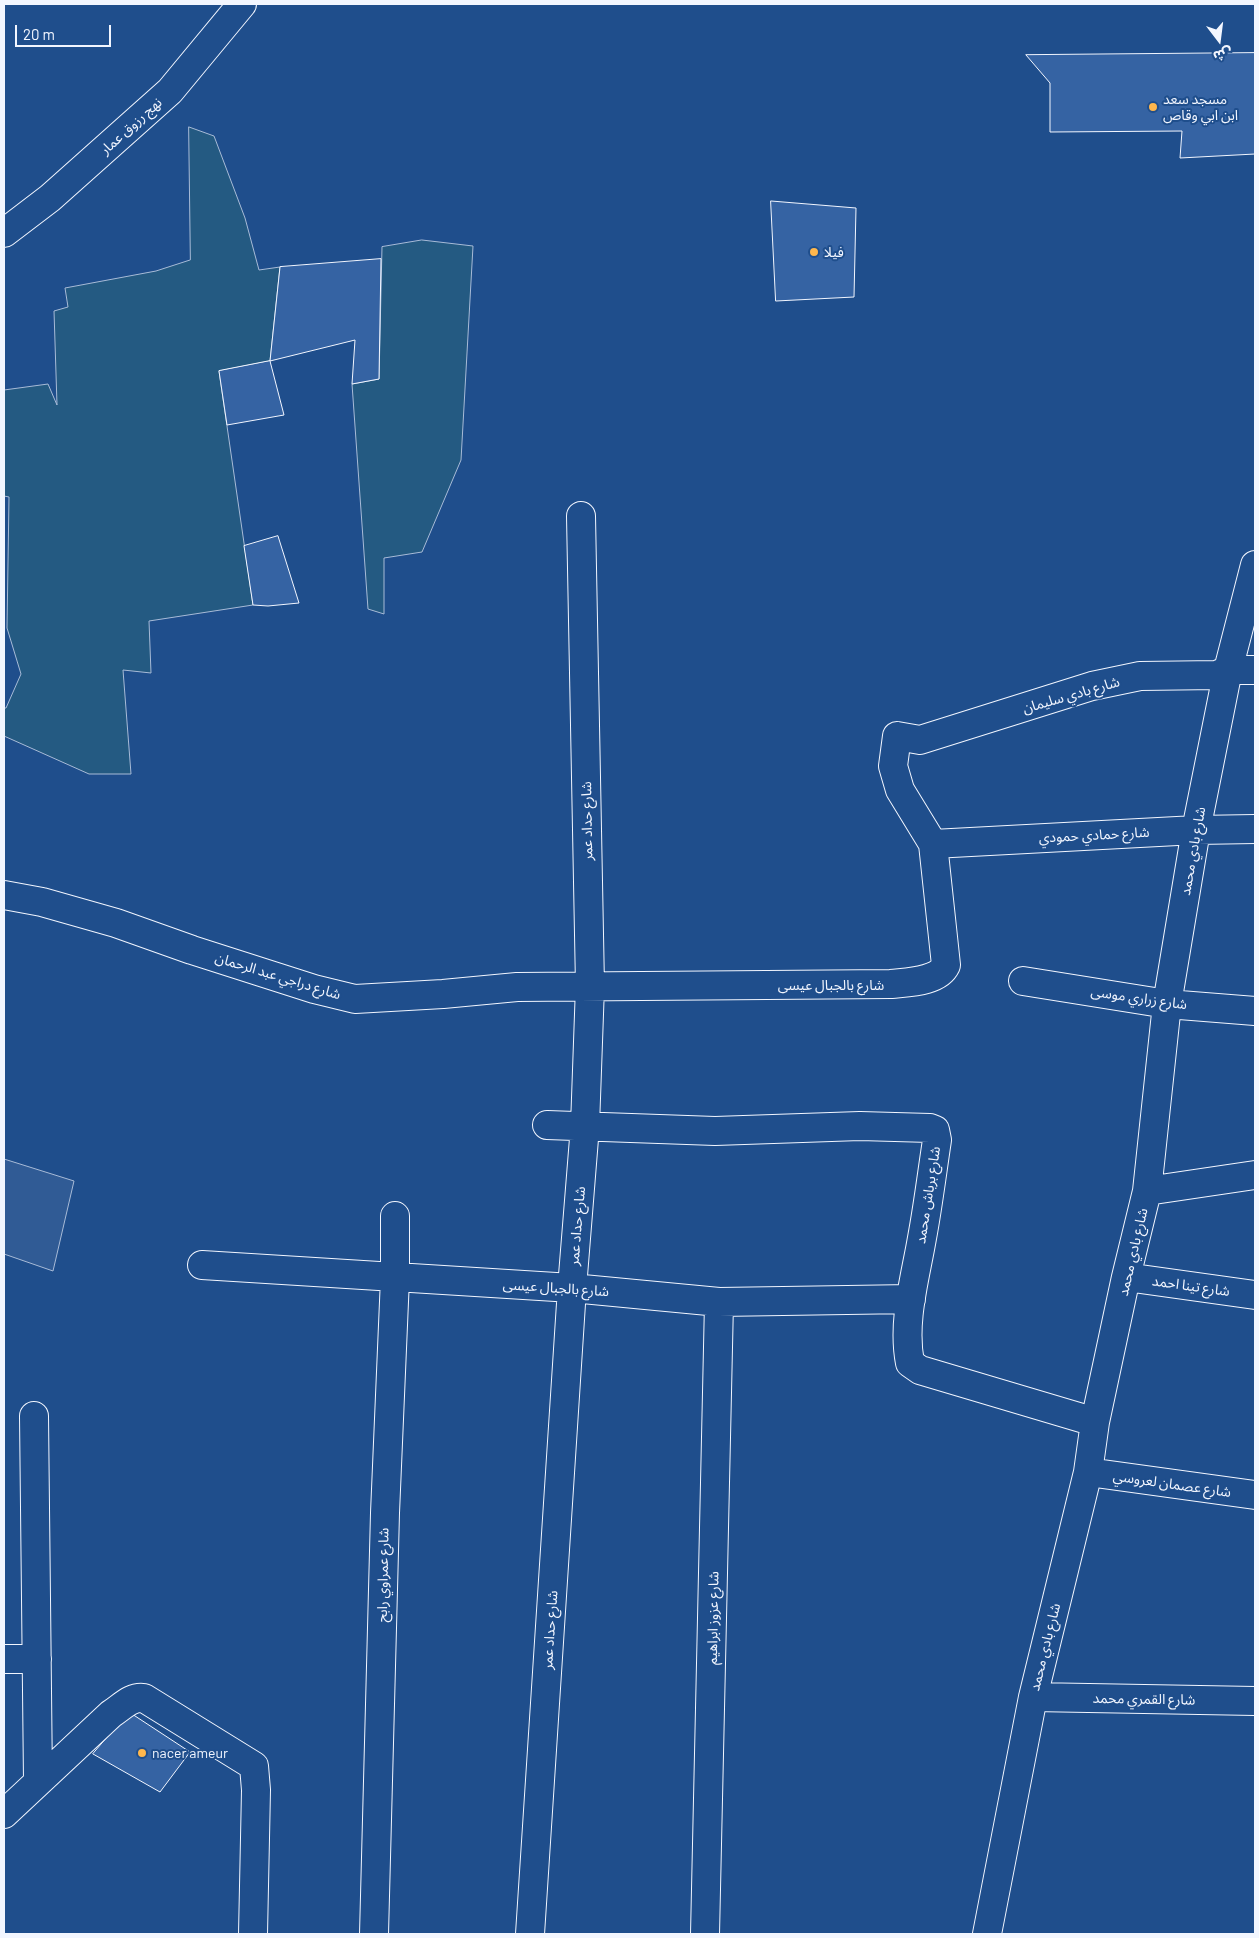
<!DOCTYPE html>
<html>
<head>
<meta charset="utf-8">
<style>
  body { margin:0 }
  #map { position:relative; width:1259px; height:1938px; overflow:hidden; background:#1f4e8c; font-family:Barlow,"Noto Sans Arabic",sans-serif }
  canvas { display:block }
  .frame { position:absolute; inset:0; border:5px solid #f2f6ff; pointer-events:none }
  .north { position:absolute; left:1194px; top:15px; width:50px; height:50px; -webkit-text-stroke:4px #1f4e8c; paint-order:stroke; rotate:165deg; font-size:14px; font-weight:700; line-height:20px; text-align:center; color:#f2f6ff }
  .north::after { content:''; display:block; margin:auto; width:18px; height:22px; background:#f2f6ff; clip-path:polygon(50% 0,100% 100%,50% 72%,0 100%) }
  .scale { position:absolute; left:15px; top:25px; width:96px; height:22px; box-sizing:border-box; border:2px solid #f2f6ff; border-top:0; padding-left:6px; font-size:15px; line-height:18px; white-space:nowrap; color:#f2f6ff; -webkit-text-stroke:4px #1f4e8c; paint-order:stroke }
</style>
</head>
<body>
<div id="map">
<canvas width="1259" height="1938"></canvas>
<div class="frame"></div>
<div class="north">ش</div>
<div class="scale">20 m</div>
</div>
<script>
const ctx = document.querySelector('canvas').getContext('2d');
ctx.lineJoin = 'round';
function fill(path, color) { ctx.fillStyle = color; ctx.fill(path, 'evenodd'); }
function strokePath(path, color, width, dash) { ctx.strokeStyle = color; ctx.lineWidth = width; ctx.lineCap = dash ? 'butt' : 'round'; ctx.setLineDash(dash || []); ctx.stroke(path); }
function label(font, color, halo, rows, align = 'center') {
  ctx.font = font + ' Barlow,"Noto Sans Arabic",sans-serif'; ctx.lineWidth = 4; ctx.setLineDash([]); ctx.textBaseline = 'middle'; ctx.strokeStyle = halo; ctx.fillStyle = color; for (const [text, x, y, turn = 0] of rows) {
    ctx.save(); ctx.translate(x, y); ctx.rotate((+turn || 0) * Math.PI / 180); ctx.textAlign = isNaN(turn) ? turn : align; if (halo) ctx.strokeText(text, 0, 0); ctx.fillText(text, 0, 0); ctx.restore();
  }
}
const green = new Path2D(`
  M189,127L214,136L245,218L259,270L280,267L270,361L219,371L253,605L149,621L151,673L123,670L131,774H89L4,736V708H6L21,674L7,628L9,497L4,496V390L48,384L57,405L54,311L68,307L65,288L156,271L190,260Z
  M422,240L473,246L461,460L422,552L384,558V614L368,609L352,384L379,379L382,247Z`);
fill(green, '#245a82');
strokePath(green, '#a8bbd7', 1);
const parking = new Path2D(`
  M4,1159L74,1181L53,1271L4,1254Z`);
fill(parking, '#305b95');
strokePath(parking, '#a8bbd7', 1);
const building = new Path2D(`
  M1255,53V154L1180,158L1182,131L1050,132V83L1026,55Z
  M771,201L856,208L854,297L776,301Z
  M381,259L379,379L352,384L355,340L270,361L280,267Z
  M270,361L284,415L227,425L219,371Z
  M278,536L299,603L268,606L253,605L244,546Z
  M129,1712L190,1752L160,1792L93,1754Z`);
fill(building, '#3563a3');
strokePath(building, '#f2f6ff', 1);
const minor = new Path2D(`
  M933,844L1196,830L1255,829
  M4,895L42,902L116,923L192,950L314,989L355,999L443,994L517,987L891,984C908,982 938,982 946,965L933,844L900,790L893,766L897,736L920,740L1092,686L1140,676L1217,675L1228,670H1255
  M1023,981L1167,1004L1255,1011
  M547,1125L715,1131L860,1126L930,1128L935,1130L937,1140C932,1173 928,1206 922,1238C915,1279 902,1322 910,1363L920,1370L1095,1422
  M1147,1191L1255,1175
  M202,1265L572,1288L719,1302L911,1299
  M1126,1277L1255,1295
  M34,1416L38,1782
  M1088,1472L1255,1495
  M4,1659H37
  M1033,1697L1255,1701
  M4,1814L111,1714C122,1707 131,1696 144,1698L254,1766L256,1790L253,1934
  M374,1934L385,1513L395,1278V1216
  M530,1934L572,1288L585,1126L590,986L581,516
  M705,1934L719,1302
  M987,1934L1033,1697L1088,1472L1095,1422L1126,1277L1147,1191L1167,1004L1196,830L1228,670L1255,565`);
const major = new Path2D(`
  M4,233L50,198L170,91L242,4`);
strokePath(minor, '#f2f6ff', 30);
strokePath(major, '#f2f6ff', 30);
strokePath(minor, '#1f4e8c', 28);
strokePath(major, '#1f4e8c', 28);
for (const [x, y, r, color] of [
  [1153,107,5,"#ffb74d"],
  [814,252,5,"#ffb74d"],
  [142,1753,5,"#ffb74d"]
]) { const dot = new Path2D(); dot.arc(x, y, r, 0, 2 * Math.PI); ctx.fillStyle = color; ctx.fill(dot); strokePath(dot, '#1f4e8c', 2); }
label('14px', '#f2f6ff', '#1f4e8c', [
  ["مسجد سعد",1163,99],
  ["ابن ابي وقاص",1163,115],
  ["فيلا",824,252],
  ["nacer ameur",152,1753]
], 'left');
label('14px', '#f2f6ff', '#1f4e8c', [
  ["نهج رزوق عمار",131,126,-42],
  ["شارع بادي سليمان",1071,695,-16],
  ["شارع حداد عمر",587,821,-91],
  ["شارع حمادي حمودي",1094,835,-3],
  ["شارع بادي محمد",1193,851,-80],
  ["شارع دراجي عبد الرحمان",278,976,17],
  ["شارع بالجبال عيسى",831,985],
  ["شارع زراري موسى",1139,998,8],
  ["شارع برباش محمد",928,1195,-81],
  ["شارع حداد عمر",577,1226,-85],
  ["شارع بادي محمد",1133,1252,-77],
  ["شارع تينا احمد",1191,1286,8],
  ["شارع بالجبال عيسى",556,1288,4],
  ["شارع عصمان لعروسي",1172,1484,8],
  ["شارع عمراوي رابح",383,1575,-89],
  ["شارع عزوز ابراهيم",713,1618,-89],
  ["شارع حداد عمر",550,1630,-86],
  ["شارع بادي محمد",1045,1647,-76],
  ["شارع القمري محمد",1144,1699,1]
]);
</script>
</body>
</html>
